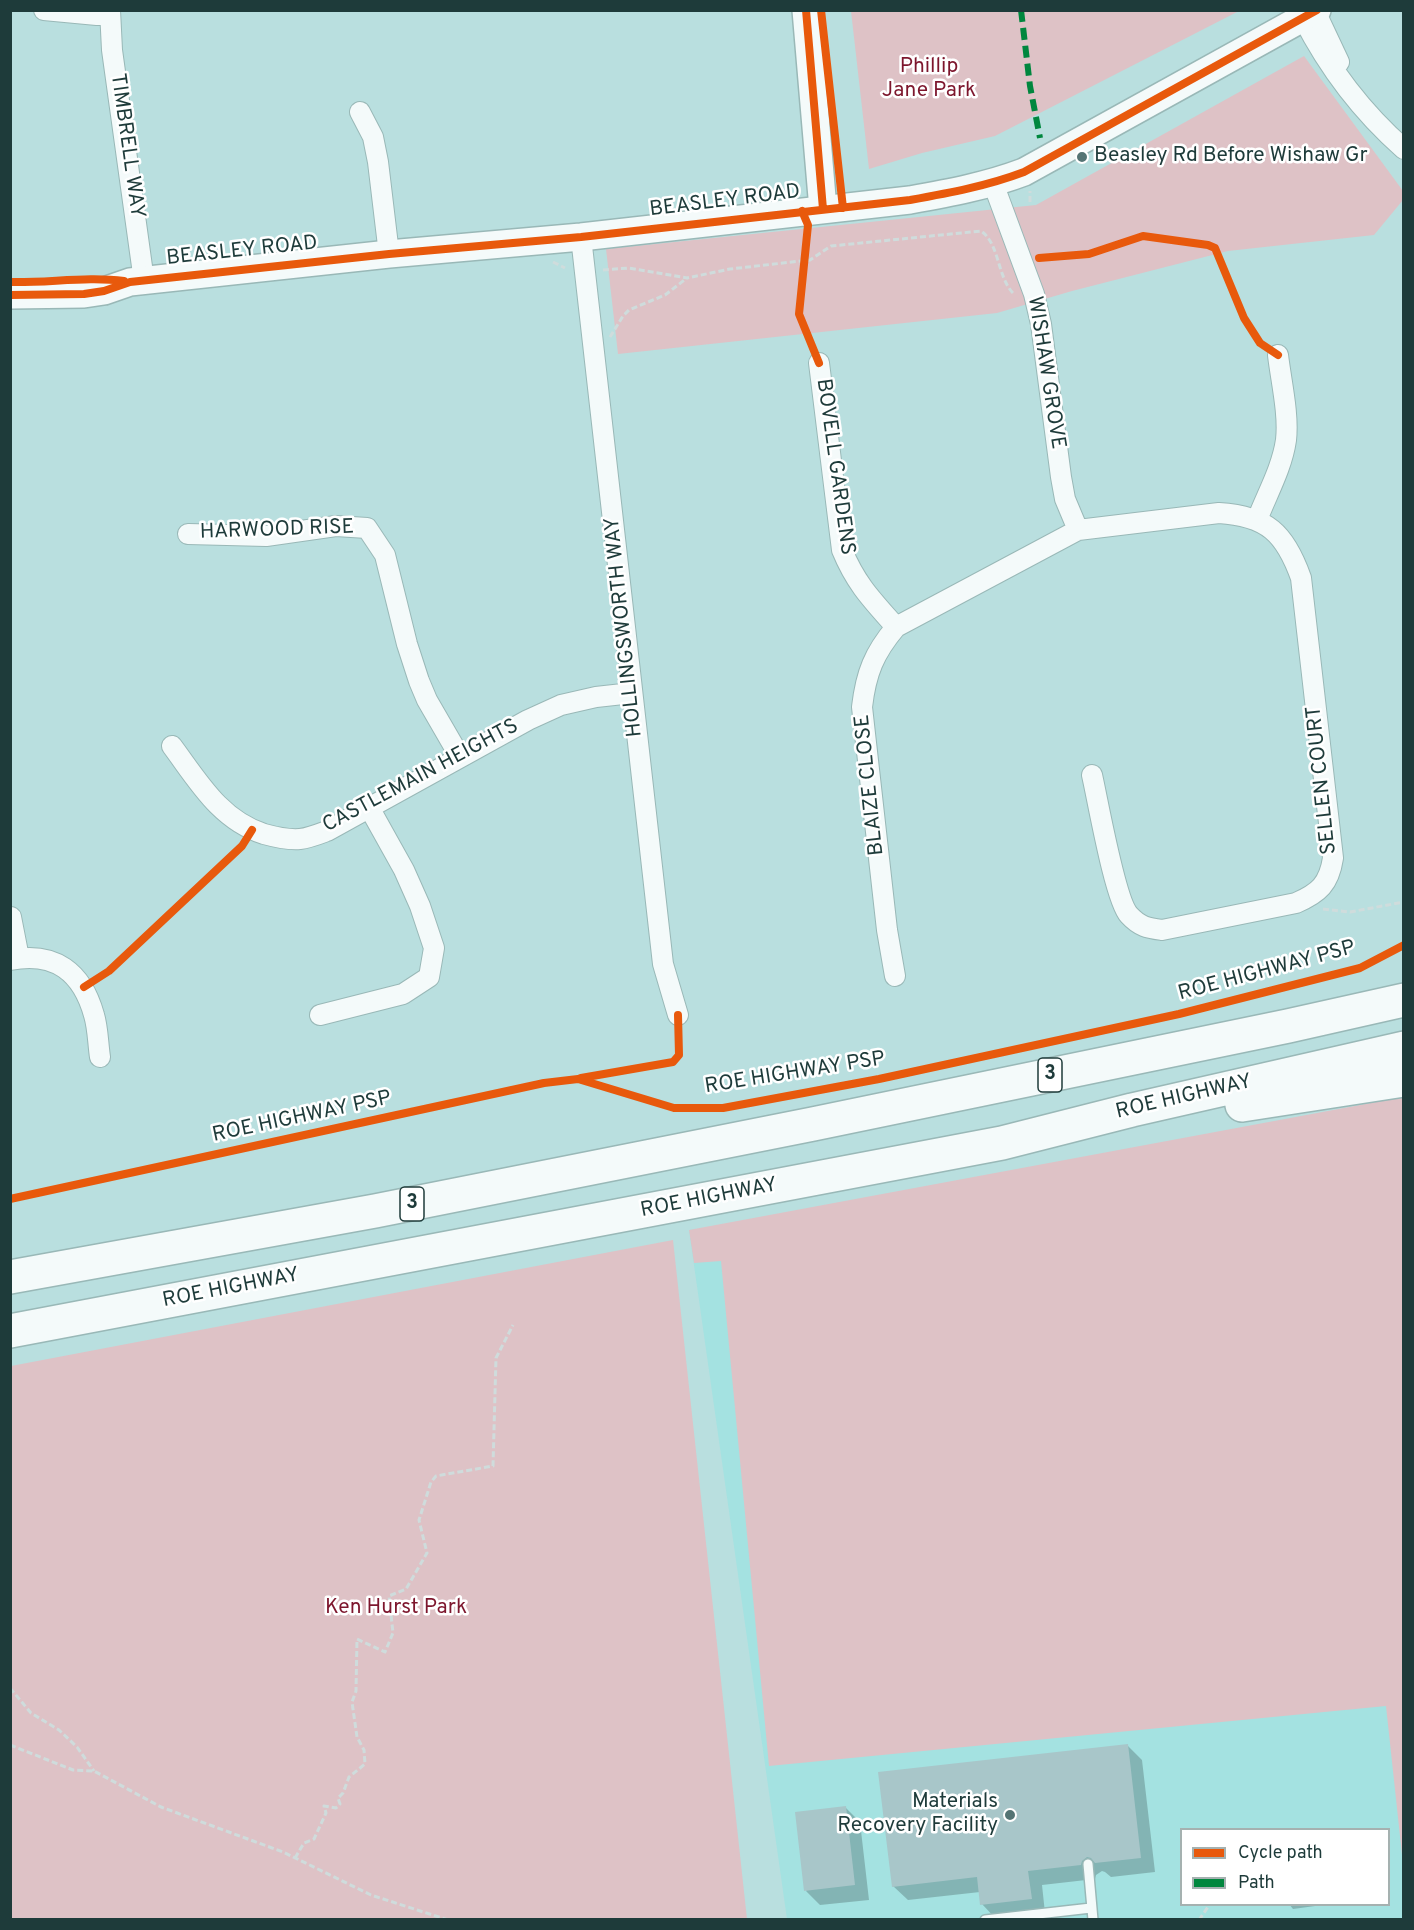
<!DOCTYPE html>
<html>
<head>
<meta charset="utf-8">
<style>
  body { margin:0 }
  #map { position:relative; width:1414px; height:1930px; overflow:hidden; background:#b9dfdf; font-family:Overpass,sans-serif }
  canvas { display:block }
  .frame { position:absolute; inset:0; border:12px solid #1e3b3a; pointer-events:none }
  .legend { position:absolute; left:1180px; top:1828px; width:210px; height:78px; box-sizing:border-box; background:#fff; border:2px solid #a5b1b0; margin:0; padding:8px 10px; list-style:none; font-size:18px; color:#1e3b3a }
  .legend li { display:flex; align-items:center; gap:12px; height:30px }
  .legend b { width:30px; border:2px solid #a5b1b0 }
</style>
</head>
<body>
<div id="map">
<canvas width="1414" height="1930"></canvas>
<div class="frame"></div>
<ul class="legend">
<li><b style="height:8px;background:#e8590c"></b>Cycle path</li>
<li><b style="height:8px;background:#00873e"></b>Path</li>
</ul>
</div>
<script>
const ctx = document.querySelector('canvas').getContext('2d');
ctx.lineJoin = 'round';
function fill(path, color) { ctx.fillStyle = color; ctx.fill(path, 'evenodd'); }
function strokePath(path, color, width, dash) { ctx.strokeStyle = color; ctx.lineWidth = width; ctx.lineCap = dash ? 'butt' : 'round'; ctx.setLineDash(dash || []); ctx.stroke(path); }
function label(font, color, halo, rows, align = 'center') {
  ctx.font = font + ' Overpass,sans-serif'; ctx.lineWidth = 5; ctx.setLineDash([]); ctx.textBaseline = 'middle'; ctx.strokeStyle = halo; ctx.fillStyle = color; for (const [text, x, y, turn = 0] of rows) {
    ctx.save(); ctx.translate(x, y); ctx.rotate((+turn || 0) * Math.PI / 180); ctx.textAlign = isNaN(turn) ? turn : align; if (halo) ctx.strokeText(text, 0, 0); ctx.fillText(text, 0, 0); ctx.restore();
  }
}
fill(new Path2D(`
  M1403,1135V1919H787L689,1230ZM1182,1830H1388V1904H1182Z`), '#a4e2e1');
fill(new Path2D(`
  M851,11V10L1239,11L995,136L922,153L869,169Z
  M1304,56L1403,191V200L1374,235L1228,251L1072,291L997,313L618,354L606,249L1036,205Z
  M1403,1097V1864L1386,1706L769,1766L721,1261L694,1263L689,1230Z
  M673,1240L747,1919H11V1366Z`), '#dec2c6');
fill(new Path2D(`
  M1127,1745L1142,1760L1155,1872L1111,1877L1105,1872L1102,1871L1096,1875L1095,1879L1042,1885L1045,1913L996,1919L982,1904L980,1892L908,1900L893,1886Z
  M845,1807L860,1822L869,1900L820,1905L806,1891Z
  M1289,1904H1330L1293,1909Z`), '#0003');
fill(new Path2D(`
  M1128,1744L1141,1858L1095,1863L1091,1858L1087,1857L1082,1861L1081,1865L1028,1871L1032,1899L980,1905L977,1877L892,1887L878,1772Z
  M846,1806L855,1885L804,1891L795,1812Z`), '#a8c6c9');
const lane = new Path2D(`
  M1088,1864L1093,1920
  M985,1920L1091,1908`);
const street = new Path2D(`
  M44,10L97,15H109
  M110,10L112,50L144,281
  M1315,11L1339,62
  M1303,18C1328,67 1362,112 1404,149
  M360,112L373,137L378,162L389,254
  M993,183L1034,294L1041,324L1061,477L1065,499L1078,530
  M581,237L663,964L678,1015
  M819,363L842,550C856,584 872,600 896,627
  M1257,520C1267,494 1282,468 1286,440C1289,414 1281,381 1278,355
  M188,534L266,536L336,526L367,528L385,555L407,644L419,681L427,700L460,757
  M172,746C198,781 220,820 264,834C275,837 289,840 300,839C309,838 319,834 327,831L528,720L561,705L596,697L632,693
  M11,917L19,958
  M10,960C55,951 82,972 94,1015C98,1028 98,1044 100,1057
  M895,976L887,930L862,707C866,673 874,653 896,627L1078,530L1219,513C1267,516 1285,533 1301,578L1333,858C1329,884 1319,893 1296,903L1162,930C1148,928 1140,927 1129,915C1115,900 1098,801 1092,775
  M320,1015L403,994L429,977L434,948L420,906L404,870L370,809`);
const secondary = new Path2D(`
  M806,10L823,209
  M10,295L84,294L104,291L130,282L389,254L581,237L910,200C949,193 987,186 1024,172L1317,10`);
const highway = new Path2D(`
  M1242,1105L1404,1080
  M10,1277L375,1211L813,1124L1288,1026L1404,1000
  M10,1331L1002,1143L1132,1110L1404,1048`);
strokePath(lane, '#99b8b7', 12);
strokePath(street, '#99b8b7', 22);
strokePath(secondary, '#99b8b7', 30);
strokePath(highway, '#99b8b7', 36);
strokePath(new Path2D(`
  M1030,202V191
  M553,262L565,268
  M603,270L629,268L687,278L730,269L810,260L831,246L981,231C1000,244 997,278 1014,294
  M610,337L623,316L629,310L665,295L687,278
  M1323,909L1350,912L1404,902
  M10,1688L31,1713L59,1730L77,1747L94,1771
  M10,1745L73,1770L94,1771L161,1807L283,1852L371,1895L448,1920
  M295,1858L304,1843L314,1839L326,1813L324,1806L336,1808L340,1804L338,1798L343,1793L349,1777L365,1764L364,1750L357,1737L352,1702L356,1691L357,1639L385,1652L393,1633L389,1596L406,1589L427,1553L419,1520L431,1482L436,1476L493,1466L496,1358L513,1325
  M1358,1919V1920
  M1199,1920L1210,1904`), '#cfdcdc', 3, [6, 3]);
strokePath(lane, '#f4fafa', 9);
strokePath(street, '#f4fafa', 20);
strokePath(secondary, '#f4fafa', 27);
strokePath(highway, '#f4fafa', 33);
strokePath(new Path2D(`
  M1021,10L1030,86L1040,138`), '#00873e', 6, [12, 6]);
strokePath(new Path2D(`
  M806,10L823,209
  M821,10L843,208
  M802,211L808,225L799,314L819,363
  M1039,258L1089,254L1143,236L1208,245L1215,248L1244,318L1260,343L1278,355
  M10,282C48,283 88,276 124,281
  M10,295L84,294L104,291L130,282L389,254L581,237L910,200C949,193 987,186 1024,172L1317,10
  M84,987L109,971L242,846L252,830
  M581,1078L673,1062L679,1055L678,1015
  M10,1199L544,1083L578,1079L674,1108H723L879,1079L1179,1014L1360,968L1404,945`), '#e8590c', 8);
for (const [x, y, r, color] of [
  [1082,157,6,"#547474"],
  [1010,1815,6,"#547474"]
]) { const dot = new Path2D(); dot.arc(x, y, r, 0, 2 * Math.PI); ctx.fillStyle = color; ctx.fill(dot); strokePath(dot, '#fff', 2); }
for (const [x, y, w] of [
  [1050,1075,24],
  [412,1204,24]
]) { const box = new Path2D(); box.roundRect(x - w / 2, y - 17, w, 34, 4.5); ctx.fillStyle = '#fff'; ctx.fill(box); strokePath(box, '#1e3b3a', 1.5); }
label('bold 20px', '#1e3b3a', null, [
  ["3",1050,1075],
  ["3",412,1204]
]);
label('21px', '#7d162d', '#fff', [
  ["Phillip",929,68],
  ["Jane Park",929,92],
  ["Ken Hurst Park",396,1609]
]);
label('21px', '#1e3b3a', '#fff', [
  ["TIMBRELL WAY",126,146,82],
  ["BEASLEY ROAD",725,202,-7],
  ["BEASLEY ROAD",242,252,-6],
  ["WISHAW GROVE",1045,373,81],
  ["BOVELL GARDENS",834,467,82],
  ["HARWOOD RISE",277,531,-2],
  ["HOLLINGSWORTH WAY",625,627,-96],
  ["CASTLEMAIN HEIGHTS",421,777,-28],
  ["SELLEN COURT",1323,780,-96],
  ["BLAIZE CLOSE",871,785,-96],
  ["ROE HIGHWAY PSP",1267,972,-15],
  ["ROE HIGHWAY PSP",795,1074,-9],
  ["ROE HIGHWAY",1184,1098,-13],
  ["ROE HIGHWAY PSP",302,1118,-12],
  ["ROE HIGHWAY",709,1199,-11],
  ["ROE HIGHWAY",231,1289,-11]
]);
label('21px', '#1e3b3a', '#fff', [
  ["Beasley Rd Before Wishaw Gr",1094,157],
  ["Materials",998,1803,"right"],
  ["Recovery Facility",998,1827,"right"]
], 'left');
</script>
</body>
</html>
